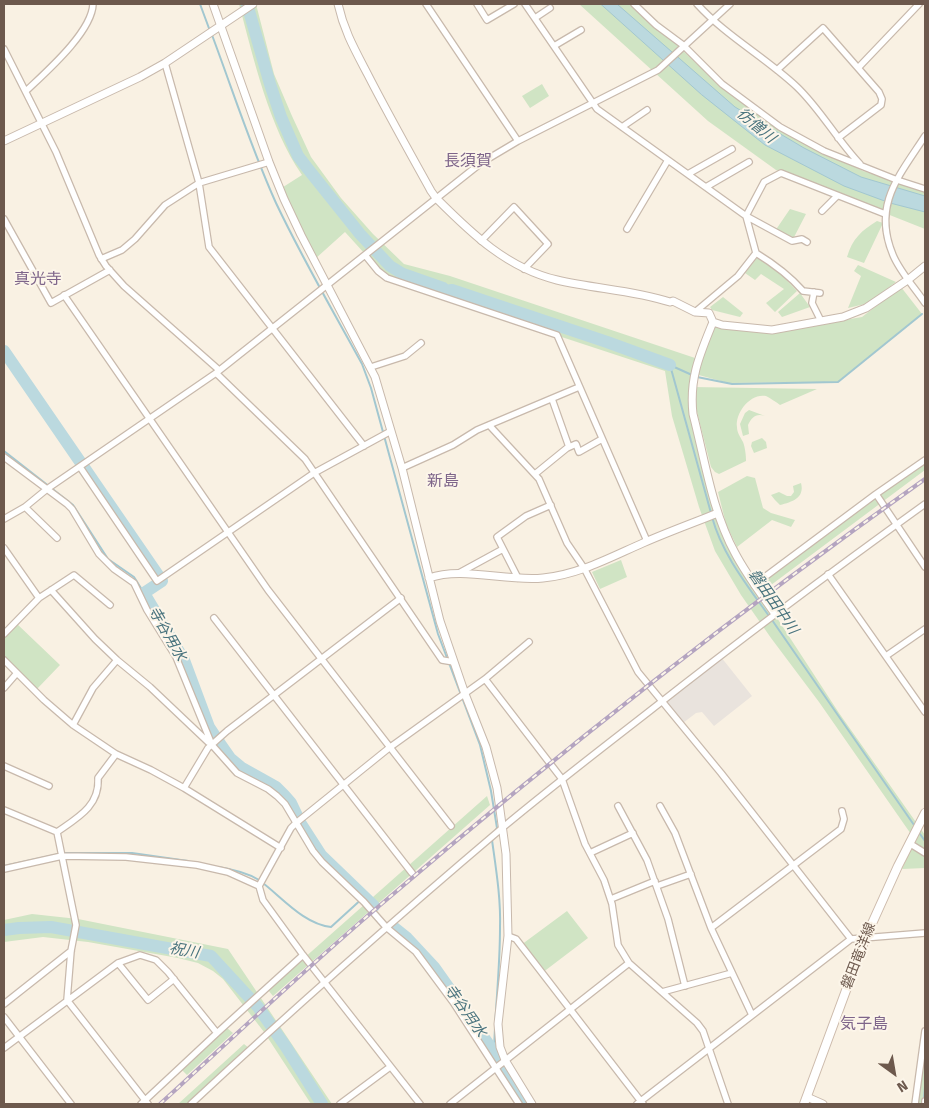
<!DOCTYPE html>
<html>
<head>
<meta charset="utf-8">
<style>
  body { margin:0 }
  #map { position:relative; width:929px; height:1108px; overflow:hidden; background:#f9f1e3; font-family:"Fira Sans",sans-serif }
  canvas { display:block }
  .frame { position:absolute; inset:0; border:5px solid #6d594d; pointer-events:none }
  .north { position:absolute; left:869px; top:1048px; width:50px; height:50px; -webkit-text-stroke:4px #fcf5e9; paint-order:stroke; rotate:148deg; font-size:14px; font-weight:700; line-height:20px; text-align:center; color:#6d594d }
  .north::after { content:''; display:block; margin:auto; width:18px; height:22px; background:#6d594d; clip-path:polygon(50% 0,100% 100%,50% 72%,0 100%) }
</style>
</head>
<body>
<div id="map">
<canvas width="929" height="1108"></canvas>
<div class="frame"></div>
<div class="north">N</div>
</div>
<script>
const ctx = document.querySelector('canvas').getContext('2d');
ctx.lineJoin = 'round';
function fill(path, color) { ctx.fillStyle = color; ctx.fill(path, 'evenodd'); }
function strokePath(path, color, width, dash) { ctx.strokeStyle = color; ctx.lineWidth = width; ctx.lineCap = dash ? 'butt' : 'round'; ctx.setLineDash(dash || []); ctx.stroke(path); }
function label(font, color, halo, rows, align = 'center') {
  ctx.font = font + ' "Fira Sans","Noto Sans JP",sans-serif'; ctx.lineWidth = 4; ctx.setLineDash([]); ctx.textBaseline = 'middle'; ctx.strokeStyle = halo; ctx.fillStyle = color; for (const [text, x, y, turn = 0] of rows) {
    ctx.save(); ctx.translate(x, y); ctx.rotate((+turn || 0) * Math.PI / 180); ctx.textAlign = isNaN(turn) ? turn : align; if (halo) ctx.strokeText(text, 0, 0); ctx.fillText(text, 0, 0); ctx.restore();
  }
}
fill(new Path2D(`
  M721,657L752,696L714,726L702,712L696,713L683,723L665,701Z`), '#e9e3dd');
fill(new Path2D(`
  M239,4H256L274,74L292,116L311,157L341,198L373,234L404,264L450,276L698,359L713,322L768,333L862,317L901,287L922,314L838,382L728,383L695,374L692,387L817,389L780,405C776,402 770,398 766,396C750,393 735,413 737,427C737,433 740,436 743,442C745,447 746,455 746,461L719,474L715,472L711,467L696,408L693,410L718,513L734,552L839,713L925,835V849L917,846L925,853V868L902,869L913,845V837L819,702L771,638L741,595L715,551L699,507L672,416L665,371L507,319L385,276L345,232L315,259L280,189L302,175C269,127 254,60 239,4Z
  M579,4H634L700,67L765,118L863,171L925,190V229L776,170L708,121Z
  M542,84L549,96L530,108L522,96Z
  M790,209L806,214L792,241L775,231Z
  M877,221L883,223L864,263L847,257C852,239 862,230 877,221Z
  M757,258L779,272L797,291L775,312L766,303L784,289L761,274L755,280L745,273Z
  M858,265L896,282L869,303L848,308L861,276L854,271Z
  M800,293L810,307L782,317L778,312Z
  M723,297L743,313L740,317L712,310L710,307Z
  M749,410L765,416C756,413 752,417 748,425L749,434L743,436L740,424L745,413Z
  M762,438L766,442L767,448L754,453L751,446L752,442Z
  M925,460V470L763,591L759,582Z
  M747,476L755,478L763,508L771,513L795,520L791,527L772,520L737,547L726,524L718,492Z
  M801,483C805,498 792,502 780,505L775,500L771,495L779,492L787,496H791L794,492L793,486Z
  M621,560L627,577L600,589L592,572Z
  M15,622L60,665L36,690L4,659V634Z
  M487,796L490,805L273,996L268,990Z
  M567,911L588,938L542,973L521,945Z
  M32,914L78,919L228,949L332,1104H311L264,1032L223,979L213,971L198,963L178,958L88,942L43,937L4,942V920Z
  M227,1028L233,1033L187,1075L182,1070Z
  M925,1035V1104H915Z
  M244,1044L250,1049L189,1104H178Z`), '#d0e4c4');
const water = new Path2D(`
  M601,4H617L735,107L804,148L861,177L925,196V212L890,203L844,186L765,145L702,95Z`);
fill(water, '#bbd9df');
strokePath(water, '#a2c7d0', 1);
strokePath(new Path2D(`
  M200,4L210,31
  M212,35C233,91 251,148 276,203C302,258 333,311 362,364L371,388L438,634L480,745L491,791L497,828L495,831
  M670,365L711,513
  M672,366L692,375
  M697,377L732,384L838,382L922,314
  M4,451L73,505L108,559L134,577L144,593
  M712,517C722,554 747,585 769,616
  M772,620L914,825
  M920,834L925,841
  M492,840C496,869 501,899 500,928C500,970 495,1010 494,1052
  M64,853H132L188,861
  M4,866L59,854
  M218,867C231,869 248,873 259,880C281,896 303,924 331,927L365,896
  M924,1099L925,1087`), '#a2c7d0', 2);
strokePath(new Path2D(`
  M247,4L270,84L281,117L298,156L308,169L360,234L390,266L403,274L443,288L446,291L452,290L607,342L670,365
  M4,351L162,581L144,593L184,660L209,727L221,745L230,758L242,768L276,787L284,795L291,803L301,824L321,855L374,906
  M392,926L407,938L434,967L494,1052L526,1104
  M4,930L19,928L51,927L211,956L258,1007L286,1047L322,1104`), '#bbd9df', 12);
const minor = new Path2D(`
  M426,4L518,141
  M477,4L487,20L514,4
  M525,4L597,109L746,216L792,241L802,239L807,242
  M634,4L656,25L683,45L722,84L780,127L824,151L897,180L925,189
  M697,4C726,36 765,57 797,87C821,110 837,140 860,164
  M535,18L550,8
  M554,46L581,30
  M4,49L56,152L99,255L106,266L124,286L219,370
  M165,63L199,183L209,247L364,446
  M858,68L919,4
  M777,70L823,28L879,92L882,99L881,105L838,138
  M26,91C46,72 92,32 93,4
  M622,127L647,110
  M925,136C899,176 872,205 893,255C900,272 915,288 925,303
  M688,174L732,149
  M706,187L749,162
  M822,211L837,196
  M4,219L51,303L110,270
  M627,229L668,160
  M481,241L514,207L548,244L524,269
  M756,253C774,264 789,275 803,291L820,293
  M365,255L378,271L387,278L557,335L647,541
  M101,259L122,250L135,239L165,205L199,183L269,162
  M814,292L812,303L821,321
  M64,295L268,590L451,826
  M695,312L738,276L756,253L746,216L764,182L781,173L885,214
  M371,367L405,356L421,343
  M216,373L305,459L442,660L454,662
  M552,399L569,447
  M489,425L539,479L567,543L584,568L638,672L721,773L851,939L925,933
  M4,457L67,504L72,509L99,554L114,569L134,583L147,610L176,657L212,745L237,773L268,789L277,796L285,804L313,851L322,862L364,902L386,927L416,952L453,1002L519,1104
  M80,467L157,581L314,473L391,431
  M402,468L453,445L477,430L579,387
  M535,474L567,448L576,444L579,452L602,439
  M876,494L925,567
  M25,507L57,538
  M4,519L25,507L47,489L216,373L481,163L518,141L658,70L730,4
  M4,548L39,598
  M459,573L503,549
  M828,574L925,712
  M518,578L497,537L526,516L551,505
  M754,585L876,494L925,460
  M51,590L95,639L117,660L150,687L208,742
  M214,618L412,873
  M4,634L39,598L74,575L110,605
  M886,656L925,629
  M4,660L44,700L73,725L116,754L151,770L184,788L281,848
  M485,679L562,779L585,844L604,880L612,904L618,945L629,963L697,1023L703,1031L728,1104
  M4,688L17,673
  M73,725L93,688L117,660
  M4,766L49,786
  M184,788L208,748L227,731L401,598
  M618,806L647,860L668,919L685,986
  M660,806L675,833L711,928L752,1015
  M4,810L57,832C77,818 100,806 98,778L116,754
  M57,832L76,925L71,951L67,1000L148,1104
  M909,843L925,853
  M590,853L633,833
  M4,869L62,856L126,857L197,865L228,872L259,886
  M657,886L691,874
  M611,899L655,881
  M711,928L841,829L844,819L842,811
  M508,936L516,939L643,1104
  M118,963L148,1000L174,979
  M662,992L732,973
  M4,1004L71,951
  M4,1017L71,1104
  M4,1048L118,963L140,955L156,960L168,972L217,1033
  M141,1104L217,1033L303,955
  M191,1104C292,1010 396,918 501,829C550,788 601,749 651,710C741,639 832,571 925,504
  M340,1104L390,1067
  M420,1104L303,955L263,900L259,886L291,828L296,823L389,748L485,679L529,642
  M450,1104L629,963
  M637,1104L851,939
  M915,1104L925,1031
  M925,1104V1101`);
const tertiary = new Path2D(`
  M213,4L269,162L284,199L301,235L375,377L402,468L440,621L465,694L486,747L497,788L506,854L508,936L498,1024L500,1047L505,1060L532,1104
  M338,4C344,31 355,50 368,75C388,114 410,153 431,191L436,198C472,234 507,268 557,280C595,289 633,290 670,302L673,301L695,312L709,313L713,322L722,325L772,330L843,317L866,308L909,279L925,266
  M4,141L140,77L165,63L253,4
  M713,322C700,354 689,378 693,414C705,460 712,511 735,553C746,574 761,594 775,614
  M429,578C462,566 507,582 543,578C578,575 611,557 643,543C668,532 693,523 718,513
  M807,1097L823,1104`);
const secondary = new Path2D(`
  M804,1104L865,939L898,866L925,813`);
strokePath(minor, '#c8b9ac', 8);
strokePath(tertiary, '#c8b9ac', 9);
strokePath(secondary, '#cdbbac', 10);
strokePath(minor, '#fff', 5.5);
strokePath(tertiary, '#fff', 7);
strokePath(secondary, '#fff', 8);
const rail = new Path2D(`
  M160,1104C235,1036 308,966 385,901C559,752 739,611 925,479`);
strokePath(rail, '#b4a4c0', 4);
strokePath(rail, '#fcf5e9', 2, [5.5]);
label('14px', '#6d594d', '#fcf5e9', [
  ["磐田竜洋線",859,956,-69]
]);
label('italic 15px', '#4a747e', '#fcf5e9', [
  ["彷僧川",756,126,40],
  ["磐田田中川",773,602,55],
  ["寺谷用水",167,634,60],
  ["祝川",184,951,10],
  ["寺谷用水",465,1011,55]
]);
label('16px', '#7e658a', '#fcf5e9', [
  ["長須賀",468,162],
  ["真光寺",38,280],
  ["新島",443,482],
  ["気子島",864,1025]
]);
</script>
</body>
</html>
